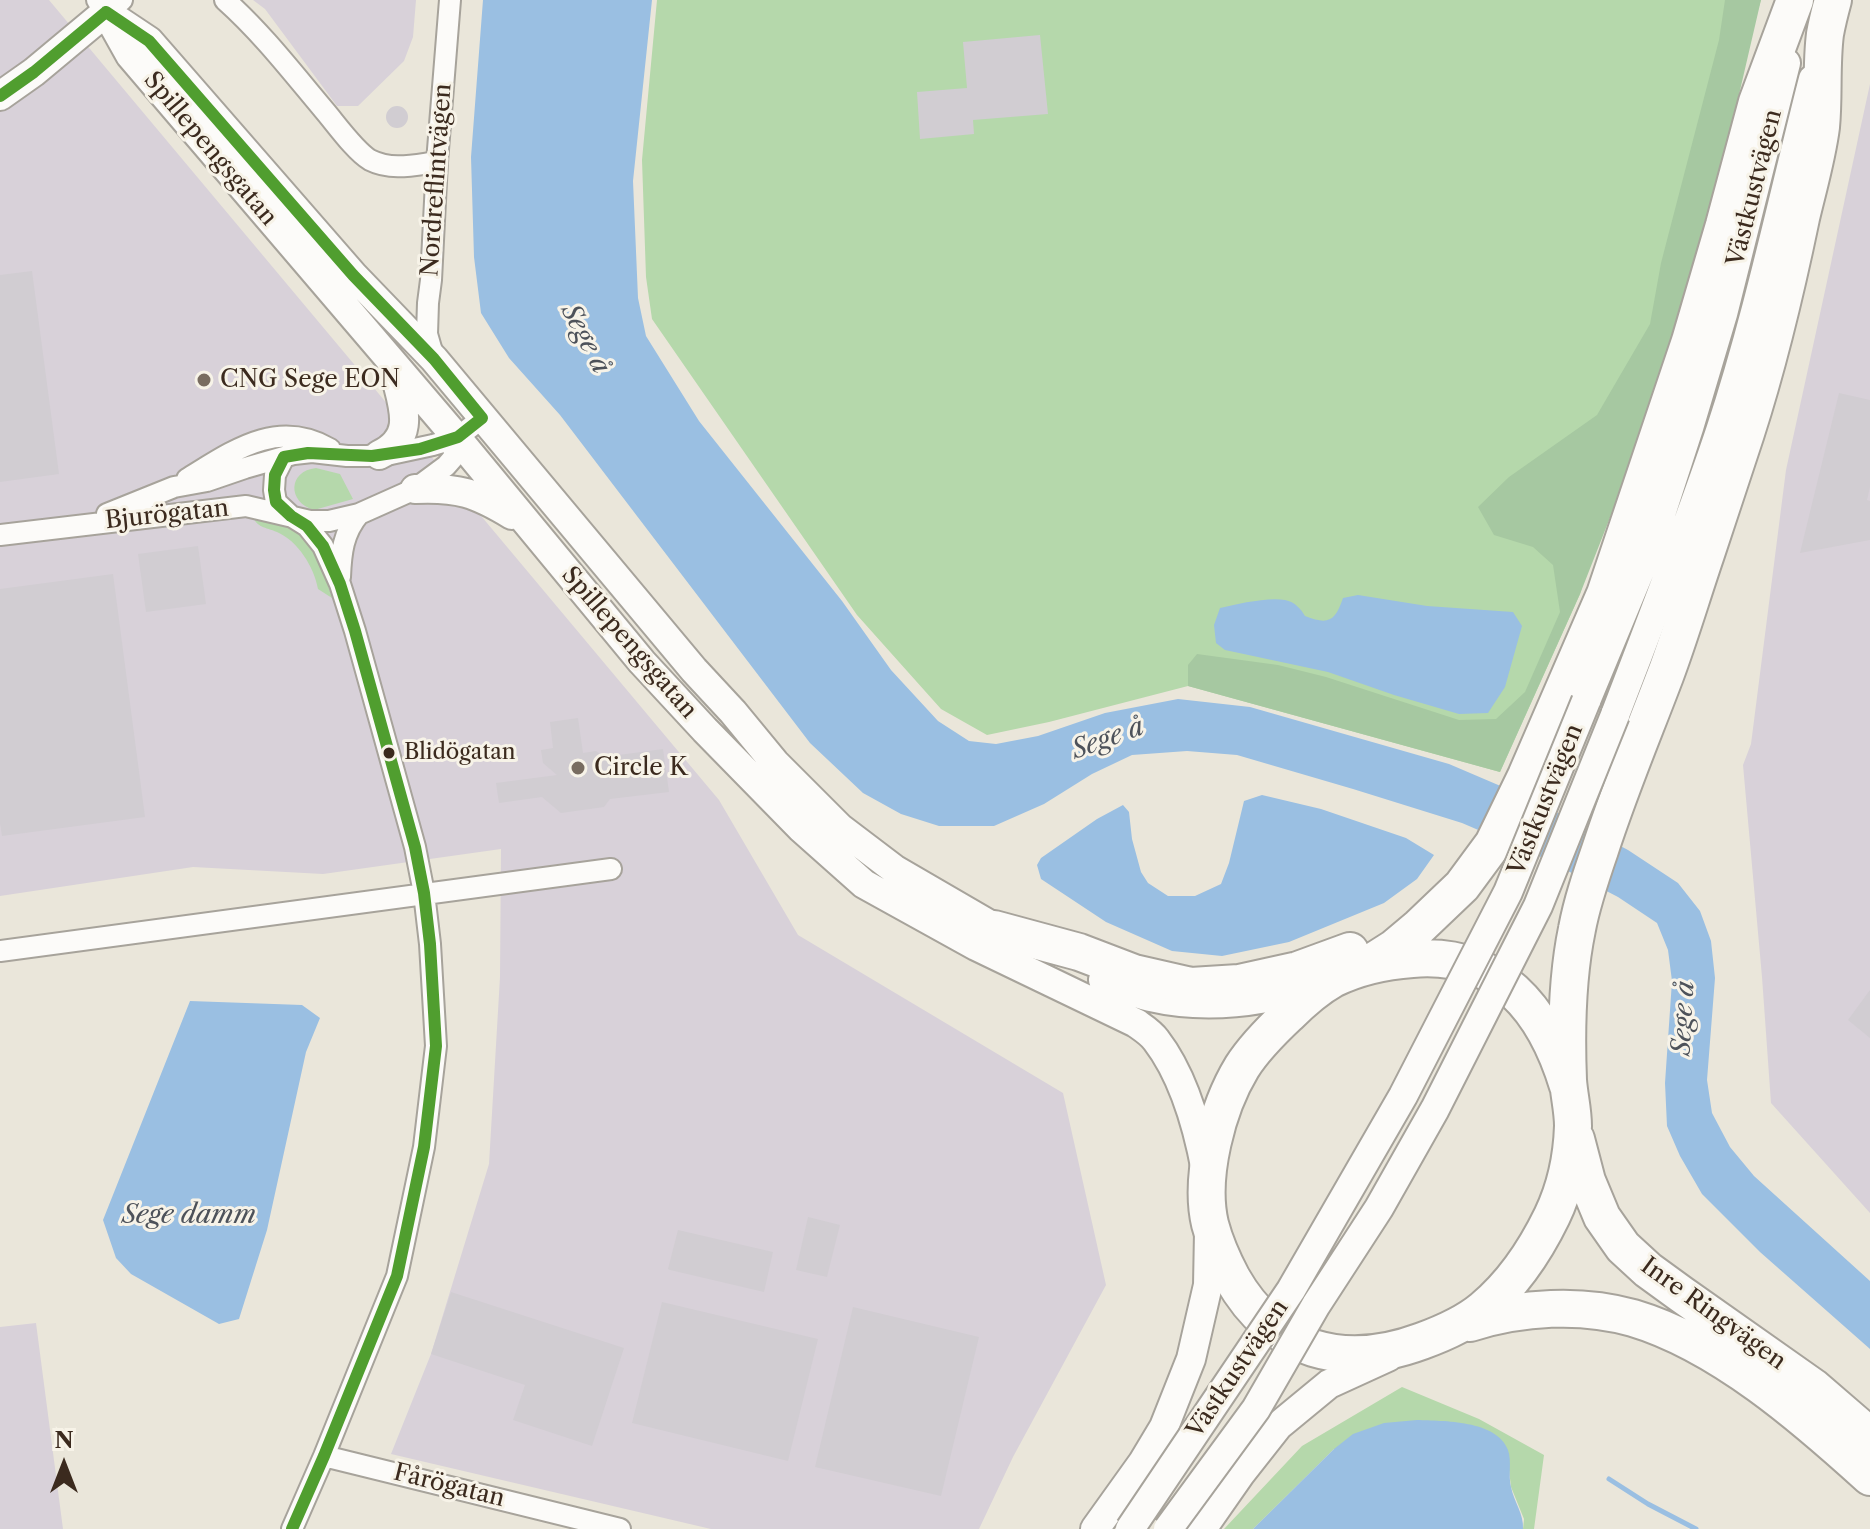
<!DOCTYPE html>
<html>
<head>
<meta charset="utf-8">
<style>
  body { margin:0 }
  #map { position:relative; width:1870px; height:1529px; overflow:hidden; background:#eae6da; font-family:"Libre Caslon Text",serif }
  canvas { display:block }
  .north { position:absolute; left:24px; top:1425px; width:80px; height:80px; -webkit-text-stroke:6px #f7f3e8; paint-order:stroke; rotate:0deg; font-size:22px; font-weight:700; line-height:32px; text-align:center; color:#3b2a1e }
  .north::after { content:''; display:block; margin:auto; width:28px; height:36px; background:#3b2a1e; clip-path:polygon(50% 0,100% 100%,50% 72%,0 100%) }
</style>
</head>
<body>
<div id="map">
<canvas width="1870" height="1529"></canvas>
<div class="north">N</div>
</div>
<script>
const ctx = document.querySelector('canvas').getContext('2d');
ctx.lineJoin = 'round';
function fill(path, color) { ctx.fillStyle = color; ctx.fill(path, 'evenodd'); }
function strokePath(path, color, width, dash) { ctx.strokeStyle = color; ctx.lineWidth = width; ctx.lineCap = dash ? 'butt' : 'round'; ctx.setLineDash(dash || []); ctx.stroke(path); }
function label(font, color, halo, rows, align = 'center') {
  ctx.font = font + ' "Libre Caslon Text",serif'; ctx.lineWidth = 6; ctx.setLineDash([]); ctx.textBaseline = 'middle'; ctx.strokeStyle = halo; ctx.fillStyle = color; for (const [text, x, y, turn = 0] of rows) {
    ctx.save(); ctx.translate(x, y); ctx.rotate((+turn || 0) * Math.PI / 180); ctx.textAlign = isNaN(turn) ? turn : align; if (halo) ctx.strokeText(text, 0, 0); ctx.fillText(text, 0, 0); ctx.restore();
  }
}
fill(new Path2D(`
  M0,0H49L719,800L798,935L1063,1093L1106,1285L1013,1457L979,1529H711L391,1454L431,1354L489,1164L500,977L501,849L323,874L193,867L0,896Z
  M253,0H416L413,37L404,61L358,106H337L265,9Z
  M1870,84V1213L1771,1103L1762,977L1743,765L1751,744L1786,470Z
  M36,1323L63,1529H0V1327Z`), '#d8d1d9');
fill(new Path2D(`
  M657,0H1761L1580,594L1500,772L1188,686L1049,722L987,735L941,709L857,615L652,319L646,277L642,160Z
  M316,468L340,474L353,499L314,510C287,502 288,471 316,468Z
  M252,515C264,518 279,520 289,526C315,541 324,572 332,598L318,589C314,567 298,541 277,532C265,527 257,528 252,515Z
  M1402,1387L1479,1419L1544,1455L1534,1529H1523L1524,1519L1511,1487L1509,1470L1334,1449L1253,1529H1224L1302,1446Z`), '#b5d8ab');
fill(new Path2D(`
  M1725,0H1761L1685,327L1580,594L1500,772L1188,686V665L1197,654L1278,665L1326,677L1459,720L1496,719L1525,692L1560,612L1553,565L1533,547L1494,535L1478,507L1509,477L1597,415L1650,324L1661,263L1719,40Z`), '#a6c8a1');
fill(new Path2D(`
  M483,0H652L633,181L638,298L646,336L699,421L842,601L891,670L938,721L969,741L996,744L1038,736L1105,713L1178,699L1250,707L1449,764L1531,799L1628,850L1678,883L1700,911L1711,941L1715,978L1707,1080L1712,1113L1730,1147L1754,1176L1870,1281V1349L1760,1252L1702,1194L1680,1156L1667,1126L1665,1083L1672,981L1668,950L1657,923L1618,897L1539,856L1462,823L1353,789L1237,755L1187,751L1132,755L1092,774L1044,804L994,826H939L901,814L863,793L810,743L560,415L509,358L481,313L474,257L471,157Z
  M1358,595L1427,606L1513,612L1522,626L1505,687L1488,713L1459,714L1394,695L1328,672L1225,650L1216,643L1214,625L1220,608C1238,604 1267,597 1285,600C1295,602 1301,609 1305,616C1328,625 1335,622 1343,598Z
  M1262,795L1321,809L1406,838L1434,855L1417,879L1384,903L1289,942L1222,956L1172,951L1106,922L1041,879L1037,865L1041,858L1097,819L1123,805L1129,812L1132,839L1141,872L1148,883L1168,896H1195L1221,884L1229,863L1244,801Z
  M190,1001L302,1005L320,1018L306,1052L267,1230L239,1319L219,1324L131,1274L116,1258L103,1220Z
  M1417,1420C1443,1421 1497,1420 1508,1450C1512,1461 1508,1475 1511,1487C1514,1502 1524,1514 1523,1529H1253L1334,1449L1353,1434L1384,1423Z`), '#9abfe2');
strokePath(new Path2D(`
  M1609,1479L1648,1504L1696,1529`), '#9abfe2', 5);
fill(new Path2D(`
  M1040,35L1048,114L973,120L974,134L920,139L917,92L967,88L963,42Z
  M386 117a11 11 0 1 1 22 0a11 11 0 1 1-22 0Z
  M32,271L59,474L0,482V275Z
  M1839,393L1870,400V487L1867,500L1870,501V540L1800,553Z
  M198,546L206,604L146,612L138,554Z
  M113,574L145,817L2,836L0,823V589Z
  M578,718L583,753L596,751L604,757L663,749L669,792L610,799L604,807L561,813L542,797L499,803L496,783L557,775L543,763L541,750L553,748L550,722Z
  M1870,990V1038L1848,1020Z
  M808,1217L840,1225L827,1277L796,1270Z
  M678,1230L773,1252L764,1292L670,1270L668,1269Z
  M451,1292L624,1348L592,1446L513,1420L525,1385L431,1354Z
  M662,1302L818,1339L788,1461L632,1423Z
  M853,1307L979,1337L941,1496L815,1467Z`), '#d1cdd2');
const street = new Path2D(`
  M97,0L106,12L122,0
  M225,0C262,33 292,72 324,110C336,124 355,151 370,160C392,171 414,165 437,162
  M433,355L427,334L428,303L431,280L437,162L450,0
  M284,457L275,475L274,490L276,502L291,516L307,526L323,546L340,584L355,631L415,847L424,893L430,944L436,1046L424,1147L397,1276L324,1456L292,1529
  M187,479C233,451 277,418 330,449
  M107,514L174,487L207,481L245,468L294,454L312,452L347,456H367L391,454L433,445L457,438L482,418
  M0,535L246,506L310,521H329L359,514L415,489L446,466L453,458L457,438
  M340,577C341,553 343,533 359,514
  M0,951L611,869
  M324,1456L620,1529`);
const secondary = new Path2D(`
  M106,12L130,55L457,438L642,662L705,730L801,828L864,884L976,946L1136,1023C1143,1028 1151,1033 1156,1040C1183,1075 1198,1128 1206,1171
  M110,15L149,41L353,275L434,359L694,670L733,712L775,763L840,828L894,869L1011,937
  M0,96L34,72L106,12
  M379,455C419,436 401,403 394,369
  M415,489C458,487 476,493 512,515
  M1586,701L1652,542L1689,428L1723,314L1786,63
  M1615,715C1651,621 1688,527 1720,431C1758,316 1783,196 1813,79
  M1103,980C1119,985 1134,993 1150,997C1206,1010 1266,1002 1320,984
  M1095,1529L1143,1462L1164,1427L1191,1359L1208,1285L1209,1232
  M1202,1529L1241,1473L1278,1426L1329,1384L1388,1357`);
const highway = new Path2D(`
  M994,929L1079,952L1134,973L1191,986L1239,983L1298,970L1350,951
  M1372,962L1394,948L1419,927L1462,886L1493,844L1526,776L1605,594L1690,341L1724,225L1757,102L1795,0
  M1568,1086C1545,1010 1498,951 1412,959C1385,961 1357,967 1333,979C1317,988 1301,1002 1288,1015C1271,1031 1254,1048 1242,1067C1217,1108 1199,1177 1210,1224C1215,1243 1223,1261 1232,1278C1274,1352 1344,1370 1422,1341C1444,1333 1465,1324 1483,1309C1513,1284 1535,1251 1552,1216C1565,1189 1572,1156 1573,1126C1573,1110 1569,1095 1568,1080C1566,1030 1567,977 1577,929C1582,902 1591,876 1600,850C1619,791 1643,734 1665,676C1680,636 1692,595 1706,554C1719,514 1733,473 1746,433C1769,362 1786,290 1801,218C1808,188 1817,158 1821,127C1824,96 1821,65 1825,34C1827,23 1830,11 1833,0
  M1576,1139L1587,1181L1602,1217L1623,1247L1648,1270L1681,1294L1813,1387L1870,1436
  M1470,1323C1521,1307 1581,1303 1633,1318C1720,1344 1804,1417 1870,1477`);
strokePath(street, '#a7a39b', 24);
strokePath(secondary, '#a7a39b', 32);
strokePath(highway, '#a7a39b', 40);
strokePath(street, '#fcfbf9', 20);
strokePath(secondary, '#fcfbf9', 28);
strokePath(highway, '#fcfbf9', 36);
const secondaryBridge = new Path2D(`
  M1130,1529L1291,1290L1403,1096L1508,892L1586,701
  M1168,1529L1256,1409L1316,1305L1379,1208L1435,1109L1538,906L1615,715`);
strokePath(secondaryBridge, '#a7a39b', 32, []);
strokePath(secondaryBridge, '#fcfbf9', 28);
strokePath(new Path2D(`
  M106,12L149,41L353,275L434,359L482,418L458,437L420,449L372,456L308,453L284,457L275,475L274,490L276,502L291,516L307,526L323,546L340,584L355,631L415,847L424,893L430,944L436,1046L424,1147L397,1276L324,1456L292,1529
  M0,96L34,72L106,12`), '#509e2f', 12);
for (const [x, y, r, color] of [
  [204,380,8,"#786c60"],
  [389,753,7,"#3b2a1e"],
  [578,768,8,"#786c60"]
]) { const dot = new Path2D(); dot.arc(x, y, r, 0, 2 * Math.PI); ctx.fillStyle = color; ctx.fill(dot); strokePath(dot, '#f7f3e8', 3); }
label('22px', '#3b2a1e', '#f7f3e8', [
  ["Blidögatan",404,753]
], 'left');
label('24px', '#3b2a1e', '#f7f3e8', [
  ["Spillepengsgatan",210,149,50],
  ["Nordreflintvägen",437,180,-86],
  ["Västkustvägen",1755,188,-76],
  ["Bjurögatan",167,515,-6],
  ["Spillepengsgatan",629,643,49],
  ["Västkustvägen",1546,800,-68],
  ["Inre Ringvägen",1713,1314,36],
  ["Västkustvägen",1238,1369,-56],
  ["Fårögatan",449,1486,14]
]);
label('24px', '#3b2a1e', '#f7f3e8', [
  ["CNG Sege EON",220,380],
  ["Circle K",594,768]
], 'left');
label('italic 26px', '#4d525a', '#f7f3e8', [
  ["Sege å",585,339,62],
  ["Sege å",1108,739,-20],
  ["Sege å",1684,1018,-87],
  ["Sege damm",189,1215]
]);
</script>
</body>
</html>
